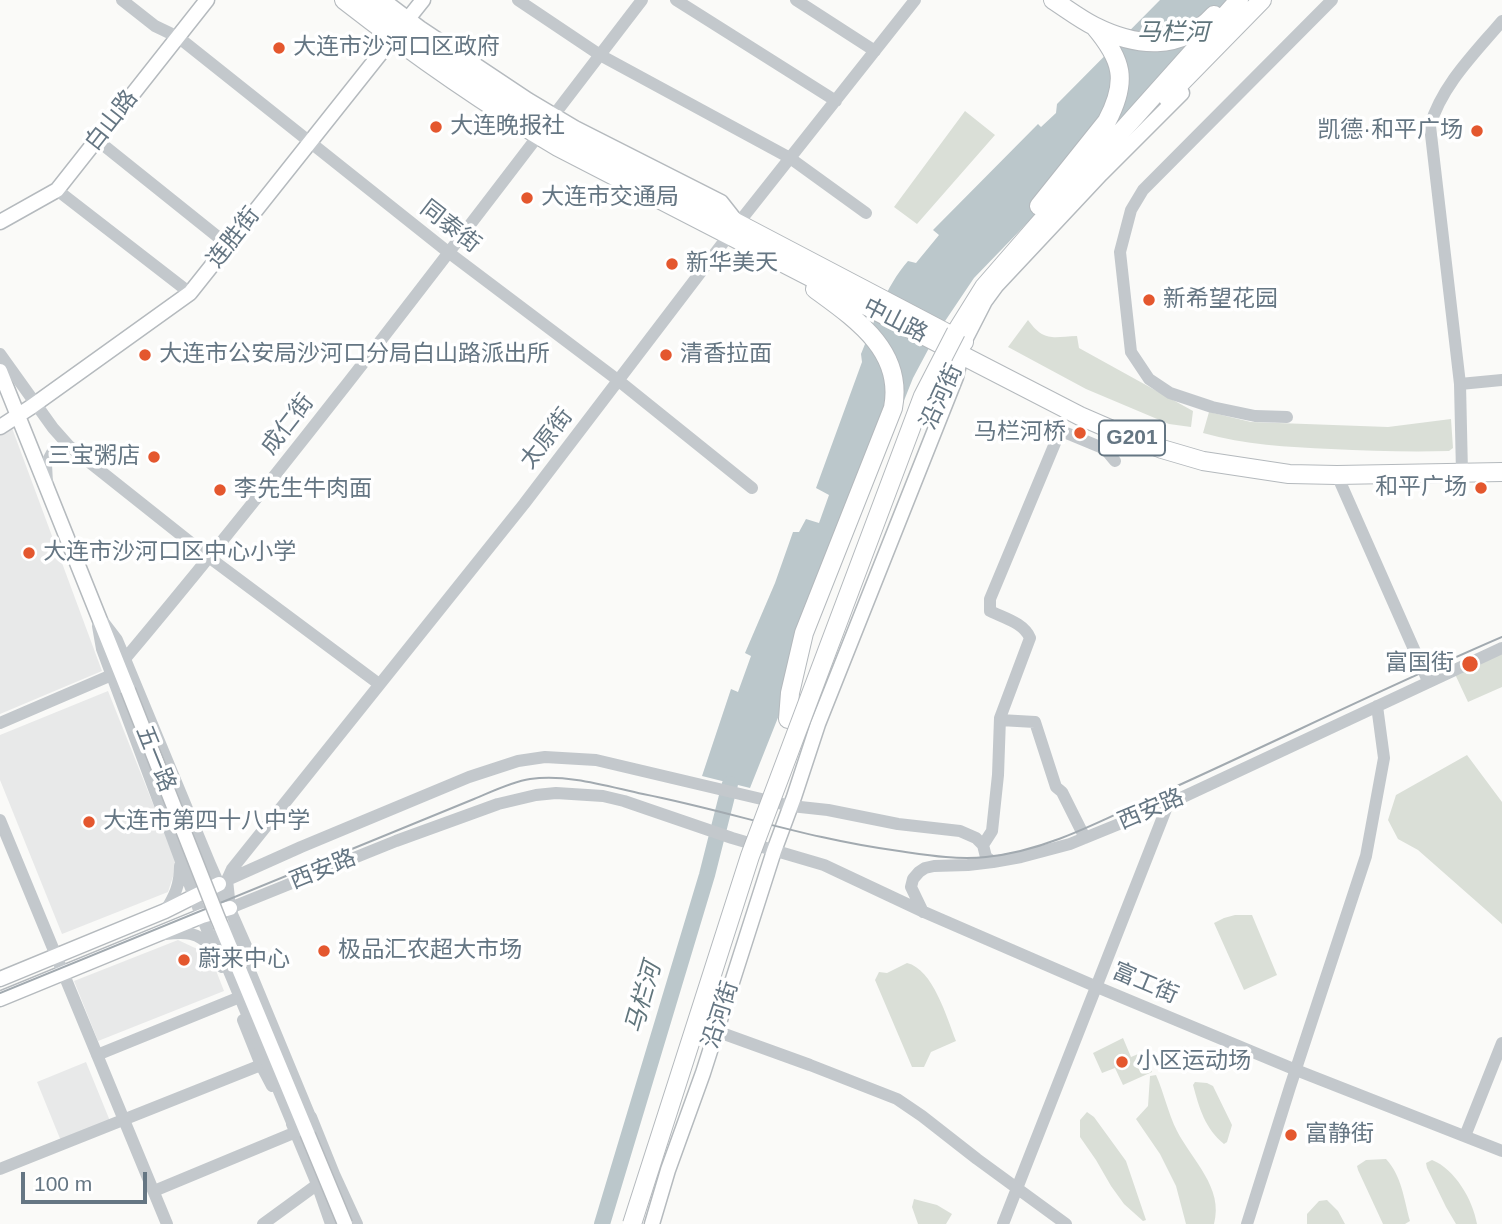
<!DOCTYPE html>
<html>
<head>
<meta charset="utf-8">
<style>
  body { margin:0 }
  #map { position:relative; width:1502px; height:1224px; overflow:hidden; background:#fafaf8; font-family:Arial,sans-serif }
  canvas { display:block }
  .scale { position:absolute; left:21px; top:1172px; width:126px; height:32px; box-sizing:border-box; border:4px solid #657683; border-top:0; padding-left:9px; font-size:21px; line-height:24px; white-space:nowrap; color:#657683; -webkit-text-stroke:5px #fff; paint-order:stroke }
</style>
</head>
<body>
<div id="map">
<canvas width="1502" height="1224"></canvas>
<div class="scale">100 m</div>
</div>
<script>
const ctx = document.querySelector('canvas').getContext('2d');
ctx.lineJoin = 'round';
function fill(path, color) { ctx.fillStyle = color; ctx.fill(path, 'evenodd'); }
function strokePath(path, color, width, dash) { ctx.strokeStyle = color; ctx.lineWidth = width; ctx.lineCap = dash ? 'butt' : 'round'; ctx.setLineDash(dash || []); ctx.stroke(path); }
function label(font, color, halo, rows, align = 'center') {
  ctx.font = font + ' Arial,"Noto Sans SC",sans-serif'; ctx.lineWidth = 7; ctx.setLineDash([]); ctx.textBaseline = 'middle'; ctx.strokeStyle = halo; ctx.fillStyle = color; for (const [text, x, y, turn = 0] of rows) {
    ctx.save(); ctx.translate(x, y); ctx.rotate((+turn || 0) * Math.PI / 180); ctx.textAlign = isNaN(turn) ? turn : align; if (halo) ctx.strokeText(text, 0, 0); ctx.fillText(text, 0, 0); ctx.restore();
  }
}
fill(new Path2D(`
  M12,428L102,671L0,714V435Z
  M108,691L177,864L168,892L62,934L0,780V735Z
  M178,940L210,955L224,991L98,1041L74,981Z
  M86,1062L110,1121L61,1141L37,1082Z`), '#e8e9e9');
fill(new Path2D(`
  M965,111L995,135L917,224L894,207Z
  M1028,320C1044,342 1052,337 1077,336L1079,348L1193,411L1191,427L1169,424L1086,389L1008,347Z
  M1209,412L1251,422L1388,427L1451,419L1453,448L1449,451C1410,452 1370,451 1331,449C1287,447 1245,445 1203,433Z
  M1502,650V687L1468,702L1454,672Z
  M1467,755L1502,802V924L1418,850L1398,839L1388,820L1396,795Z
  M1235,915H1252L1277,975L1244,990L1214,923L1224,918Z
  M907,963C933,969 947,1018 956,1041L931,1052L924,1067H912L875,980L879,972L887,973Z
  M1123,1038L1131,1057L1143,1052L1152,1072L1123,1085L1115,1068L1102,1073L1093,1053Z
  M1156,1075C1164,1093 1168,1113 1177,1131C1192,1160 1224,1188 1214,1224H1186L1176,1186L1160,1154L1136,1119L1148,1106L1150,1076Z
  M1195,1082L1207,1083L1213,1086L1232,1125L1227,1142L1224,1144C1205,1129 1199,1107 1193,1085Z
  M1087,1112L1094,1117L1126,1161L1146,1220L1143,1221L1124,1204L1111,1186L1096,1160L1080,1137V1120Z
  M1386,1159C1402,1176 1404,1200 1410,1221L1405,1224H1383L1358,1170L1357,1166L1366,1160Z
  M1432,1160C1455,1169 1473,1200 1477,1224H1456L1446,1207L1427,1168L1426,1163Z
  M914,1199L937,1205L952,1214L946,1224H918L912,1207Z
  M1327,1200L1338,1211L1345,1224H1307V1214L1319,1201Z`), '#dadfd7');
fill(new Path2D(`
  M1160,0H1255L1032,218L974,278L937,333L913,378L750,788L702,776L731,689L738,692L751,656L745,653L775,583L793,532H799L806,519L819,523L829,495L816,488L862,362L861,354C874,323 885,287 908,261L916,263L939,235L933,230L1038,124L1041,127L1056,113L1057,104Z`), '#bbc7cb');
strokePath(new Path2D(`
  M602,1224L707,875L730,784`), '#bbc7cb', 16);
const major = new Path2D(`
  M383,0L420,28L528,100L575,128L721,202L736,221
  M0,222L57,190L207,0
  M0,371L128,690
  M0,427L31,407L190,293L423,0
  M0,979L165,911L219,884
  M0,999L202,916L230,908
  M652,1224L668,1170L703,1073L774,851L794,797L818,724L956,377L964,342L985,301L996,286L1101,174L1182,93`);
const highway = new Path2D(`
  M344,0C412,53 483,103 558,147L1080,416L1110,429L1162,449L1203,461L1289,474L1337,475L1502,472
  M364,0L415,38L522,110L964,342
  M1053,0C1067,9 1080,19 1094,26C1136,47 1180,52 1214,15
  M1167,97L1262,0
  M1039,206L1107,121C1128,81 1123,60 1094,26
  M956,332L984,287L1038,225L1239,0
  M788,719L790,693L804,633L893,408C904,351 856,319 815,289`);
strokePath(major, '#b5babe', 17);
strokePath(highway, '#b4b9bd', 20);
strokePath(new Path2D(`
  M122,0L155,26L178,37L448,252L619,381L752,488
  M518,0L600,55L790,158L866,213
  M676,0L836,101
  M796,0L875,51
  M97,140L228,245
  M57,190L190,293
  M0,354L53,428L69,446L210,558L379,684
  M1460,384L1502,380
  M1287,417L1255,416L1212,407L1170,393L1149,379L1131,352L1120,252L1131,210L1143,190L1332,0
  M1462,473L1460,384L1430,126C1442,85 1475,53 1502,21
  M1337,475L1428,681
  M47,483L46,464L53,451L69,446
  M104,623L117,640L125,659L210,864L253,962
  M98,626L102,649L198,907L222,967
  M1000,720L1035,722L1056,787L1062,792L1085,838
  M0,723L107,677L119,666C301,450 470,224 642,0
  M0,820L167,1224
  M983,845L992,831L998,775L1000,718L1030,638C1024,623 1004,618 990,611V599L1058,436L1064,432L1105,449L1115,461
  M225,881L301,847L469,777L518,761L545,757L596,760L791,806L828,810L898,824L960,831L976,838L983,845L986,857L993,862
  M230,908L396,841L498,804L536,795L556,793L603,796L624,801L732,838L824,865L924,912L1097,987L1296,1070L1502,1151
  M230,908L227,880L232,869L524,504L729,235L915,0
  M165,911C175,896 180,884 180,866
  M923,912L911,887L913,879L919,872L925,868L934,866L968,865L993,862L1021,857L1070,844L1168,804L1502,648
  M165,934C184,932 199,931 211,948
  M243,1020L261,1065L272,1086
  M716,1031L810,1065L897,1099L922,1116L977,1159L1066,1224
  M97,1055L235,999
  M311,1117L334,1174L357,1224
  M292,1124L317,1184L331,1224
  M1465,1136L1502,1043
  M0,1169L261,1065
  M154,1191L296,1132
  M263,1224L322,1181
  M1003,1224L1168,804
  M1247,1224L1290,1087L1366,856L1384,758L1377,706`), '#c3c8cc', 12);
strokePath(major, '#fff', 14);
strokePath(highway, '#fff', 18);
strokePath(new Path2D(`
  M0,993L474,799C491,792 511,782 530,779C569,774 606,786 643,794C729,811 812,840 899,851C927,855 956,860 986,857C1049,851 1108,817 1164,792C1277,741 1388,686 1502,637`), '#a2aab0', 2);
const majorBridge = new Path2D(`
  M128,690L217,916L345,1224`);
const highwayBridge = new Path2D(`
  M632,1224L750,856L923,396L956,332`);
strokePath(majorBridge, '#b5babe', 17, []);
strokePath(highwayBridge, '#b4b9bd', 20, []);
strokePath(new Path2D(`
  M226,928L242,952L314,1126
  M220,931L224,959L296,1132`), '#c3c8cc', 12);
strokePath(majorBridge, '#fff', 14);
strokePath(highwayBridge, '#fff', 18);
for (const [x, y, r, color] of [
  [279,48,7,"#e4572e"],
  [436,127,7,"#e4572e"],
  [1477,131,7,"#e4572e"],
  [527,198,7,"#e4572e"],
  [672,264,7,"#e4572e"],
  [1149,300,7,"#e4572e"],
  [145,355,7,"#e4572e"],
  [666,355,7,"#e4572e"],
  [1080,433,7,"#e4572e"],
  [154,457,7,"#e4572e"],
  [1481,488,7,"#e4572e"],
  [220,490,7,"#e4572e"],
  [29,553,7,"#e4572e"],
  [1470,664,9,"#e4572e"],
  [89,822,7,"#e4572e"],
  [324,951,7,"#e4572e"],
  [184,960,7,"#e4572e"],
  [1122,1062,7,"#e4572e"],
  [1291,1135,7,"#e4572e"]
]) { const dot = new Path2D(); dot.arc(x, y, r, 0, 2 * Math.PI); ctx.fillStyle = color; ctx.fill(dot); strokePath(dot, '#fff', 2.5); }
for (const [x, y, w] of [
  [1132,438,66]
]) { const box = new Path2D(); box.roundRect(x - w / 2, y - 17.5, w, 35, 5); ctx.fillStyle = '#fff'; ctx.fill(box); strokePath(box, '#657683', 2); }
label('bold 21px', '#657683', null, [
  ["G201",1132,438]
]);
label('23px', '#657683', '#fff', [
  ["大连市沙河口区政府",293,48],
  ["大连晚报社",450,127],
  ["凯德·和平广场",1463,131,"right"],
  ["大连市交通局",541,198],
  ["新华美天",686,264],
  ["新希望花园",1163,300],
  ["大连市公安局沙河口分局白山路派出所",159,355],
  ["清香拉面",680,355],
  ["马栏河桥",1066,433,"right"],
  ["三宝粥店",140,457,"right"],
  ["和平广场",1467,488,"right"],
  ["李先生牛肉面",234,490],
  ["大连市沙河口区中心小学",43,553],
  ["富国街",1454,664,"right"],
  ["大连市第四十八中学",103,822],
  ["极品汇农超大市场",338,951],
  ["蔚来中心",198,960],
  ["小区运动场",1136,1062],
  ["富静街",1305,1135]
], 'left');
label('23px', '#657683', '#fff', [
  ["白山路",112,121,-52],
  ["同泰街",450,227,38],
  ["连胜街",234,238,-52],
  ["中山路",895,321,27],
  ["沿河街",942,397,-65],
  ["成仁街",288,425,-52],
  ["太原街",547,439,-52],
  ["五一路",155,759,68],
  ["西安路",1151,810,-23],
  ["西安路",323,870,-22],
  ["富工街",1145,984,23],
  ["沿河街",721,1015,-72]
]);
label('italic 24px', '#60757c', '#fff', [
  ["马栏河",1173,33],
  ["马栏河",644,998,-74]
]);
</script>
</body>
</html>
